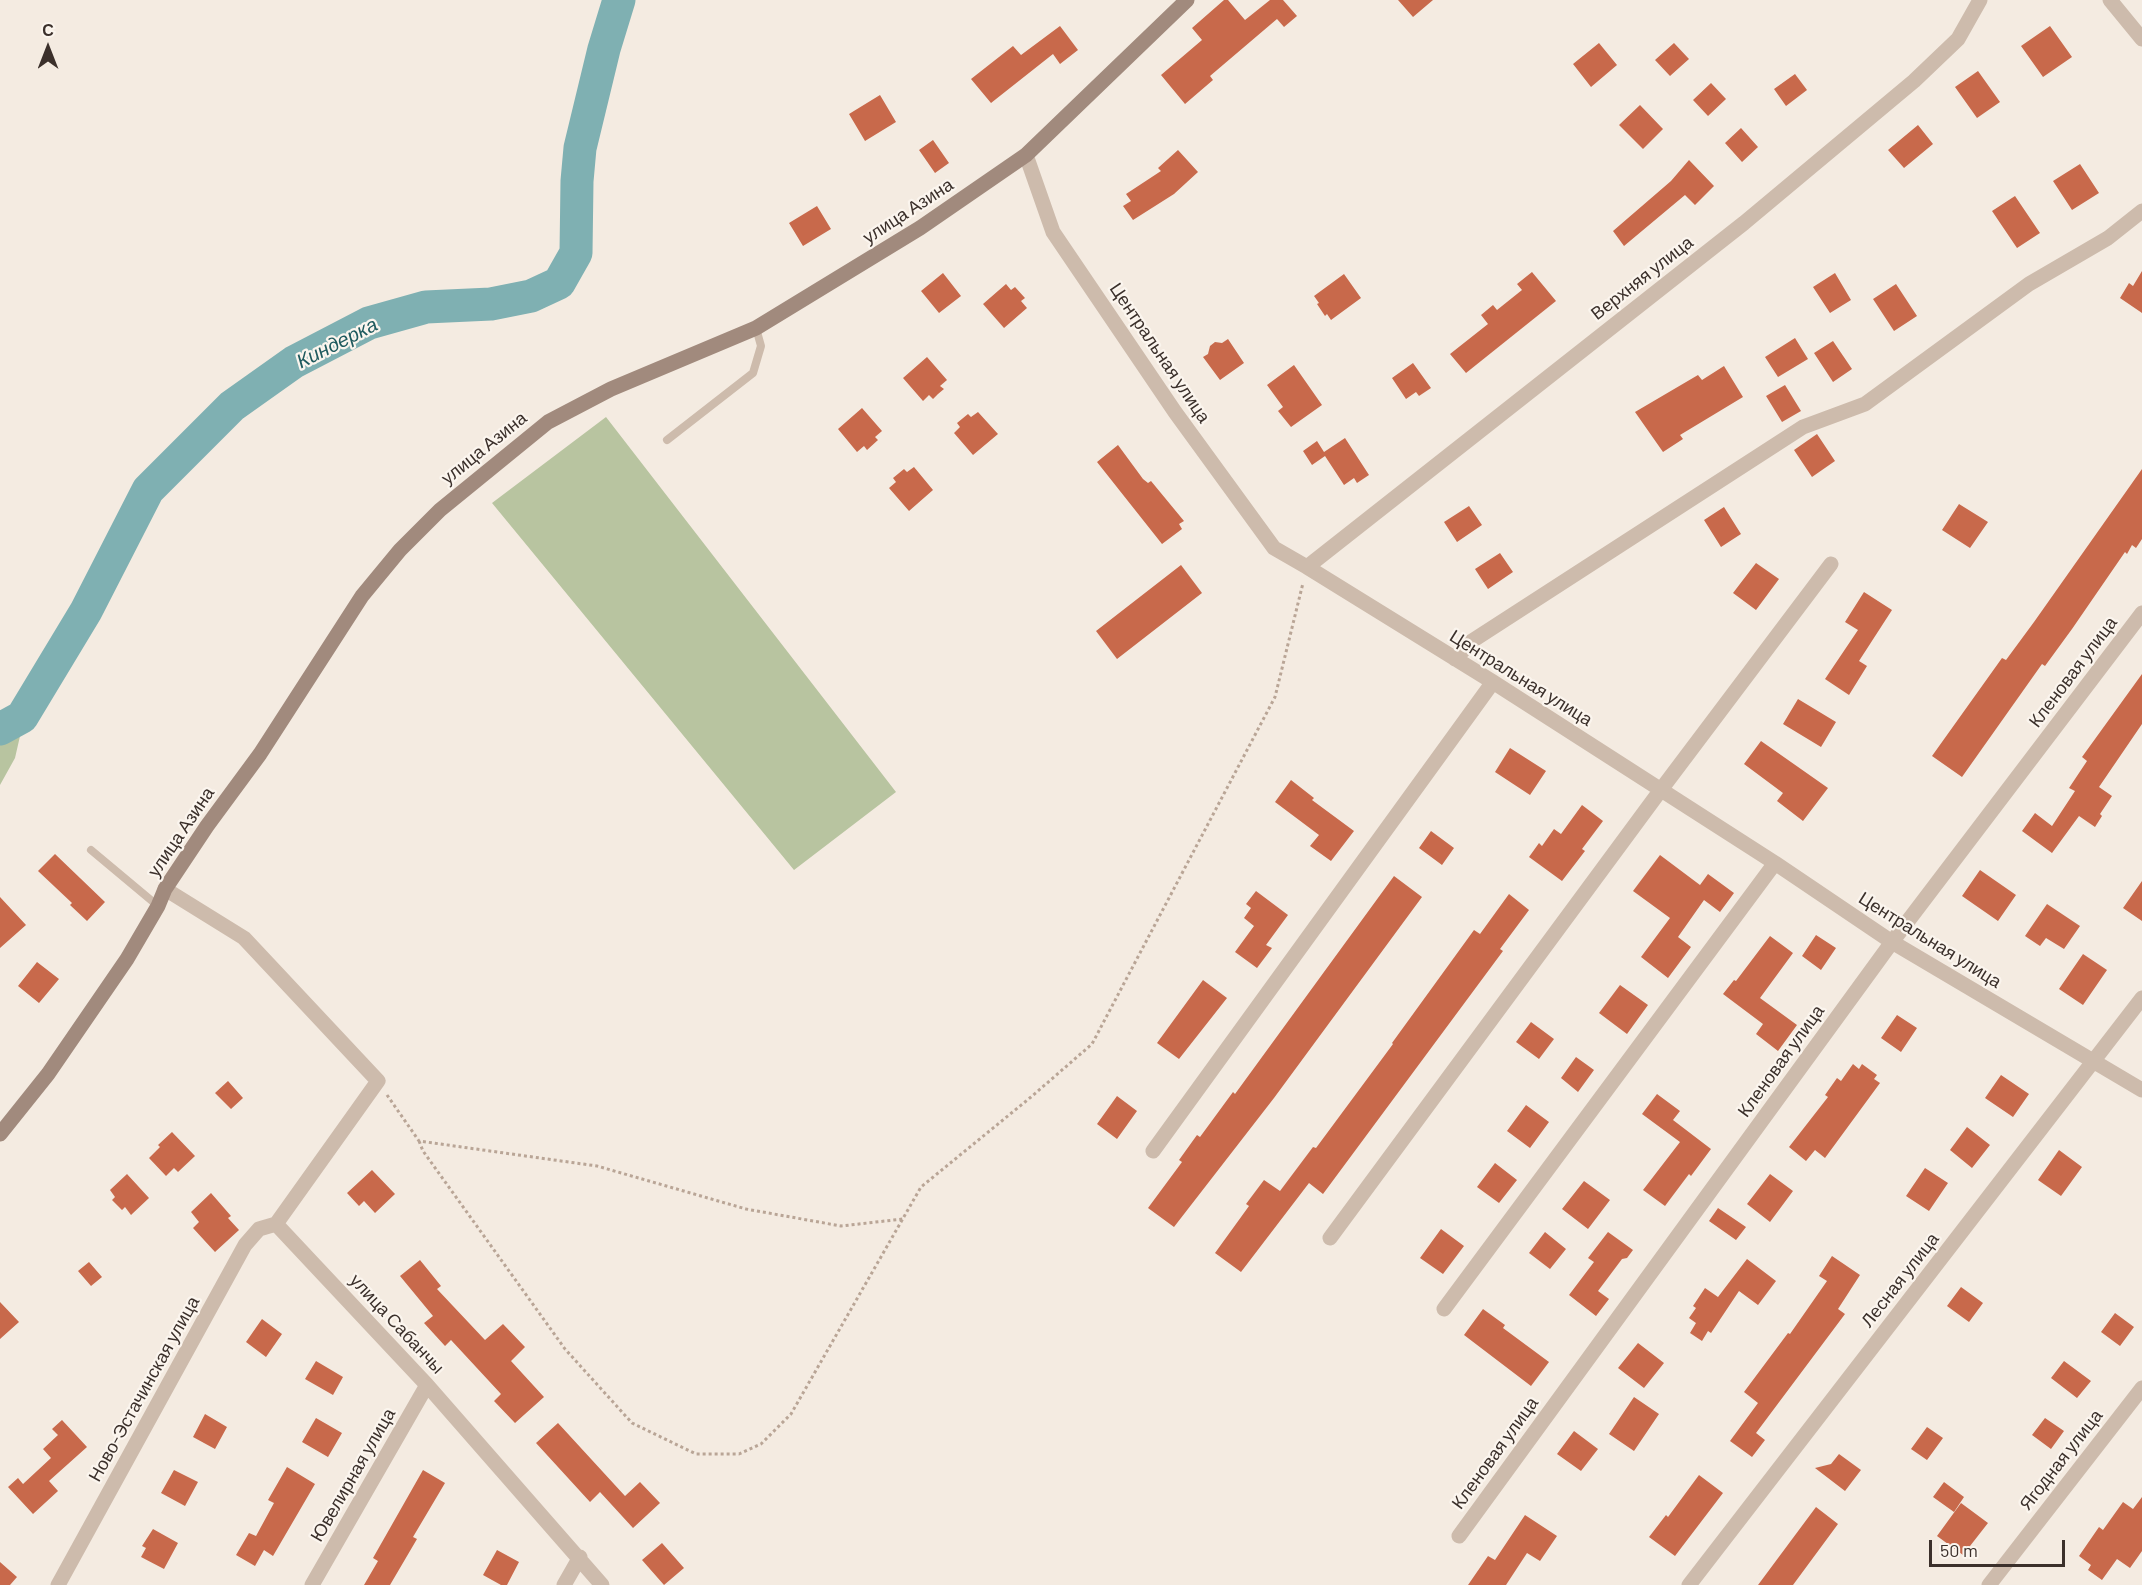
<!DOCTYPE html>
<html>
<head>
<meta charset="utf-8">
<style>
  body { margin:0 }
  #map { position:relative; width:2142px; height:1585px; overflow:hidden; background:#f4ebe1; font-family:Barlow,sans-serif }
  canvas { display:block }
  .north { position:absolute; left:18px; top:18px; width:60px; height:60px; -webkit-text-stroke:4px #fbf5ee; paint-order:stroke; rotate:0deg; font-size:16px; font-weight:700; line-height:24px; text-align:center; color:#3b302b }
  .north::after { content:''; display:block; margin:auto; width:21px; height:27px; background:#3b302b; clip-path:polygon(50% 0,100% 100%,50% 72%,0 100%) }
  .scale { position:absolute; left:1929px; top:1540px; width:136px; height:27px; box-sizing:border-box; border:3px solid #3b302b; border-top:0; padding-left:8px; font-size:18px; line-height:21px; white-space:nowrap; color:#3b302b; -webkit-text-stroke:4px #fbf5ee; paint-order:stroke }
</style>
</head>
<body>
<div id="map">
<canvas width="2142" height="1585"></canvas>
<div class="north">С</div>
<div class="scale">50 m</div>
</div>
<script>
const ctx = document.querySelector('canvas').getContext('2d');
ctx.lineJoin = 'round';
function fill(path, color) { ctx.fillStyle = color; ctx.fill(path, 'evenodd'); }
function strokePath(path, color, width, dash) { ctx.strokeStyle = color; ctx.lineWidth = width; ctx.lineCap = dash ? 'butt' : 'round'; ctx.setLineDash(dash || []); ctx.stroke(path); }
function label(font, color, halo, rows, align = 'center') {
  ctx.font = font + ' Barlow,sans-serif'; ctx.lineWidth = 4.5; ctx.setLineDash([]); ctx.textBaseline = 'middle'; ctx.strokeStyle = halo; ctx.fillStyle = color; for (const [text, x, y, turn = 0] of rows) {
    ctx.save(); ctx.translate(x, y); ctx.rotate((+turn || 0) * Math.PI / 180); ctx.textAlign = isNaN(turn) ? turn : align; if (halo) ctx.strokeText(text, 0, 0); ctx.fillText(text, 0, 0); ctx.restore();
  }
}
fill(new Path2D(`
  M606,417L896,792L794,870L492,503Z
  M0,710H6L23,723L15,758L0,785Z`), '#b8c4a0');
strokePath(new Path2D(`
  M0,729L22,717L86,611L148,490L232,406L294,362L369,323L426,307L491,304L531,296L559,283L576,253L577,181L580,148L604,49L619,0`), '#7fb0b2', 33);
fill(new Path2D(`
  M1224,0H1228L1245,20L1270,0H1283L1297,16L1284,27L1277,19L1210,76L1213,80L1185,104L1161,75L1202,40L1192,28Z
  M1398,0H1433L1413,17Z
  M1060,26L1078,50L1060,64L1053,54L991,103L971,79L1013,46L1021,55Z
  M2050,26L2072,57L2043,77L2021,46Z
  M1599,43L1617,65L1591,87L1573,64Z
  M1674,43L1689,59L1670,76L1655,60Z
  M1978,71L2000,102L1977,118L1955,87Z
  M1795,74L1807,90L1786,106L1774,89Z
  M1711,83L1726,99L1708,116L1693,100Z
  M880,95L896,122L865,141L849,114Z
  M1640,105L1663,129L1643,149L1619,125Z
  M1918,125L1933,144L1904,168L1888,150Z
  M1741,128L1758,147L1742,162L1725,143Z
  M933,140L949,163L935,173L919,150Z
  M1178,150L1198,172L1174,194L1133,220L1123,206L1131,201L1126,194L1161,171L1158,168Z
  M1689,160L1714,186L1695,205L1685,195L1624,246L1613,231L1671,181Z
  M2080,164L2099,193L2072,210L2053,181Z
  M2015,196L2040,233L2017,248L1992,211Z
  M817,206L831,229L803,246L789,223Z
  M2142,271V313L2120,298L2129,283L2133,286Z
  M1532,272L1556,301L1466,373L1450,354L1488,324L1481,315L1493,305L1497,310L1522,290L1517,284Z
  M943,273L961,296L939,313L921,291Z
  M1835,273L1851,300L1830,313L1813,287Z
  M1344,274L1361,298L1331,320L1327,314L1325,316L1317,304L1319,303L1314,296Z
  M1006,284L1011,290L1015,287L1025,298L1021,301L1027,308L1004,328L983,304Z
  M1896,284L1917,316L1894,331L1873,299Z
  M1795,338L1808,359L1778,377L1765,357Z
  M1228,339L1244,363L1220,380L1203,357L1208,354L1210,346L1215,342L1222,343Z
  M1833,341L1852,369L1833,382L1814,353Z
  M927,357L947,380L940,386L944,389L938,394L933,399L929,395L923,401L903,378Z
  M1413,363L1431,388L1419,396L1416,392L1406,399L1392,378Z
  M1294,365L1322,405L1291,427L1278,411L1283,407L1267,385Z
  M1724,366L1743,397L1680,435L1683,439L1663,452L1635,412L1698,375L1702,380Z
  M1785,385L1801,411L1782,422L1766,396Z
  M862,408L882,431L875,437L878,440L867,450L864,446L857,452L838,429Z
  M978,412L998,434L973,455L954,433L960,427L957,423L968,414L971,417Z
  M1817,434L1835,461L1812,477L1794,450Z
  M1345,438L1369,475L1357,483L1354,478L1344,485L1325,456L1312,465L1303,451L1317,441L1324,452Z
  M1118,445L1143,479L1148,483L1151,481L1184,521L1179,524L1182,529L1162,544L1097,462Z
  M914,467L933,490L909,511L889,488L896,482L893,478L904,469L907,472Z
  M2142,469V539L2136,548L2132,545L2127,554L2125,552L2072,629L2045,666L2042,664L1962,777L1932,756L2002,658L2006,660L2034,622Z
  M1959,504L1988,522L1970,548L1942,530Z
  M1469,506L1482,525L1457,542L1444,522Z
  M1724,507L1741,534L1721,547L1704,520Z
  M1500,553L1513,572L1488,589L1475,569Z
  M1756,563L1779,579L1756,610L1733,593Z
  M1181,565L1202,593L1117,659L1096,631Z
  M1864,592L1892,610L1859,661L1867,666L1849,695L1825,679L1858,630L1845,622Z
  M2142,674V724L2099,787L2112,796L2100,814L2102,816L2095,827L2079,816L2052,853L2022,831L2035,813L2052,826L2075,791L2069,788L2087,761L2082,757Z
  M1798,699L1836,722L1821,747L1783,724Z
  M1761,741L1828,788L1803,821L1777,801L1783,793L1744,764Z
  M1510,748L1546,771L1530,795L1495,772Z
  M1291,780L1314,798L1312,800L1354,831L1331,861L1310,846L1319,835L1275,802Z
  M1582,805L1603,821L1582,849L1585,851L1562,881L1529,857L1539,843L1542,846L1554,829L1561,834Z
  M1431,831L1454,848L1442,865L1419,848Z
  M55,854L105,902L87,921L70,905L72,903L38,871Z
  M1660,855L1700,885L1708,874L1734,893L1720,912L1704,900L1678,937L1691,947L1668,978L1641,957L1670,918L1633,891Z
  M1980,870L2016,895L1998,921L1962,896Z
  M1394,876L1422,897L1274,1098L1174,1227L1148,1208L1182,1162L1179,1160L1197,1135L1200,1137L1233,1092L1235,1094Z
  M2142,881V921L2123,908Z
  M1256,891L1288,915L1266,945L1272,948L1257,968L1235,952L1254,926L1244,918L1251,908L1246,904Z
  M1509,894L1529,910L1500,949L1503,951L1323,1194L1309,1183L1241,1272L1215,1253L1249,1206L1246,1204L1264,1180L1280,1191L1313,1147L1316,1148L1393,1044L1392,1043L1474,930L1480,934Z
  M0,897L26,925L0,948Z
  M2047,904L2080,926L2064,949L2046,938L2040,946L2025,936Z
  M1816,935L1836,948L1821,970L1802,956Z
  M1770,936L1793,953L1760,998L1797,1025L1778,1051L1756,1034L1763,1024L1723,994L1734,980L1736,981Z
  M2083,954L2107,970L2083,1005L2059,989Z
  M37,962L59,979L39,1003L18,986Z
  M1203,980L1227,998L1179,1059L1157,1043Z
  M1620,985L1648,1005L1627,1034L1599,1013Z
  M1897,1015L1917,1028L1901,1052L1881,1038Z
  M1531,1022L1554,1039L1539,1059L1516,1042Z
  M1576,1057L1594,1070L1578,1092L1561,1078Z
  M1853,1064L1859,1069L1862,1064L1877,1075L1874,1079L1880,1083L1825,1158L1815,1150L1806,1161L1789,1147L1828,1097L1825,1095L1837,1078L1841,1081Z
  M2001,1075L2029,1094L2013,1117L1985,1098Z
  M228,1081L243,1098L231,1109L215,1093Z
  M1657,1094L1680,1111L1673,1120L1711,1149L1691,1176L1689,1174L1665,1206L1643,1190L1680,1142L1642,1114Z
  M1117,1096L1137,1111L1117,1139L1097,1124Z
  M1526,1105L1549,1122L1530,1148L1507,1131Z
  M1967,1127L1990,1145L1972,1168L1950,1150Z
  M172,1132L195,1156L178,1172L174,1168L166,1176L149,1158L160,1147L158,1145Z
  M2059,1150L2082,1167L2061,1196L2038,1180Z
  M1495,1163L1517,1180L1499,1203L1477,1187Z
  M1925,1168L1948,1183L1929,1211L1906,1196Z
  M372,1170L395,1194L375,1213L364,1201L359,1206L347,1193Z
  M127,1174L149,1198L131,1215L125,1207L122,1210L112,1200L115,1197L110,1190Z
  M1770,1174L1793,1191L1770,1222L1747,1204Z
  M1584,1181L1610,1200L1588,1229L1562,1209Z
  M211,1193L231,1216L228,1218L239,1230L215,1252L193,1228L199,1222L191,1212Z
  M1718,1208L1746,1227L1736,1240L1709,1221Z
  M1441,1229L1464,1246L1443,1274L1420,1258Z
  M1545,1232L1566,1249L1550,1269L1529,1253Z
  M1608,1232L1633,1250L1627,1258L1622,1259L1598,1291L1609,1299L1596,1316L1569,1295L1594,1262L1588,1258Z
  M1832,1256L1860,1275L1838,1309L1845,1314L1756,1433L1765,1440L1752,1457L1730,1441L1758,1403L1744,1392L1788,1333L1790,1334L1827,1281L1819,1276Z
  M1747,1259L1776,1281L1758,1305L1739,1291L1711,1333L1708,1331L1702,1341L1690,1333L1696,1323L1689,1318L1696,1308L1693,1306L1705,1288L1718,1297Z
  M420,1260L441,1286L437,1289L485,1340L503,1324L525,1347L511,1361L544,1397L515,1423L494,1401L501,1394L451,1340L445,1346L424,1323L433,1316L400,1276Z
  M89,1262L102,1277L91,1286L78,1271Z
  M1961,1287L1983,1303L1969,1322L1947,1306Z
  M0,1302L19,1322L0,1339Z
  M1483,1309L1505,1325L1503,1328L1549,1362L1531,1386L1464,1335Z
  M2115,1313L2134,1327L2120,1346L2101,1332Z
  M262,1319L282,1334L266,1357L246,1342Z
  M1638,1343L1664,1363L1644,1388L1618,1368Z
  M316,1361L343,1377L333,1395L305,1379Z
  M2064,1361L2091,1381L2077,1398L2051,1378Z
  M1634,1397L1659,1414L1634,1451L1609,1434Z
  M205,1414L227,1427L215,1449L193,1437Z
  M316,1418L342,1433L328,1457L302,1442Z
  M2045,1418L2064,1431L2051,1449L2032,1435Z
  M62,1420L87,1447L49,1481L58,1491L33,1514L8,1487L18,1478L23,1484L51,1458L43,1449L58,1435L52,1429Z
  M558,1423L625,1496L640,1482L660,1503L633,1528L600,1492L590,1502L536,1443Z
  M1927,1427L1943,1438L1927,1460L1911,1449Z
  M1574,1431L1598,1449L1581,1471L1557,1454Z
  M1839,1454L1861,1470L1845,1491L1815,1468L1831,1464Z
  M287,1467L315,1484L273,1556L264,1550L255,1566L236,1555L249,1533L256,1536L274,1503L268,1500Z
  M174,1470L198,1482L185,1506L161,1493Z
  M423,1470L445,1483L413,1537L417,1539L390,1585H364L378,1561L373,1558Z
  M1699,1475L1723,1493L1675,1556L1649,1537L1666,1515L1668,1517Z
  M1944,1482L1964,1497L1954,1512L1933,1497Z
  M2142,1497V1551L2130,1568L2117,1559L2102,1580L2088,1570L2091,1565L2079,1556L2099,1527L2103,1530L2123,1502L2133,1509Z
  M1961,1503L1988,1523L1963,1555L1937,1536Z
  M1816,1507L1838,1524L1793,1585H1758Z
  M1525,1515L1557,1536L1540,1561L1527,1553L1506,1585H1468L1488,1556L1495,1560Z
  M153,1529L178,1543L164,1569L141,1557L146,1548L142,1546Z
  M662,1543L684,1568L664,1585L642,1560Z
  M497,1550L519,1562L507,1585H501L483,1575Z
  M0,1562L17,1577L10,1585H0Z`), '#c8694b');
strokePath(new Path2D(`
  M387,1095L419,1141L597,1166L746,1209L841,1226L903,1219
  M419,1141L423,1151L565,1349L632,1423L696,1454H739L761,1444L791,1414L921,1187L1031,1097L1092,1044L1275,697L1303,583`), '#b9a596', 3, [3, 3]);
strokePath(new Path2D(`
  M667,440L753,373L761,346L756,328
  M91,850L158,906`), '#cdbbac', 8);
strokePath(new Path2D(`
  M2110,0L2142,39
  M1026,155L1053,232L1175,412L1274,548L1307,567L1493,682L1775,863L1892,942L2142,1090
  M1307,567L1744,223L1914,81L1958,39L1980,0
  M1455,659L1472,641L1803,427L1865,404L2029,284L2108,238L2142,211
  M165,889L244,938L378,1081L276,1224
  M1153,1151L1493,682
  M276,1224L427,1385L602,1585
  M1330,1238L1660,791L1831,564
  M1444,1309L1775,863
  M1459,1536L1892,942L2142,613
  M58,1585L245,1245L259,1229L276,1224
  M312,1585L427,1385
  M564,1585L580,1557
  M1689,1585L2142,998
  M1989,1585L2142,1388`), '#cdbbac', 15);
strokePath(new Path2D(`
  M0,1134L48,1074L127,959L158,906L165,889L207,826L260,754L362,596L400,550L440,510L548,422L611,389L756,328L920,228L1026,155L1187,0`), '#a18a7d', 15);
label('18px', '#3b302b', '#fbf5ee', [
  ["улица Азина",908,211,-33],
  ["Верхняя улица",1642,278,-38],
  ["Центральная улица",1160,353,56],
  ["улица Азина",484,448,-39],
  ["Кленовая улица",2073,672,-53],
  ["Центральная улица",1521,678,32],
  ["улица Азина",181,832,-56],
  ["Центральная улица",1930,940,32],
  ["Кленовая улица",1781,1061,-54],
  ["Лесная улица",1900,1280,-52],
  ["улица Сабанчы",397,1324,47],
  ["Ново-Эстачинская улица",144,1389,-61],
  ["Кленовая улица",1495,1453,-54],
  ["Ягодная улица",2061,1460,-52],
  ["Ювелирная улица",353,1475,-60]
]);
label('italic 20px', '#1f5a5e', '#fbf5ee', [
  ["Киндерка",337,343,-27]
]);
</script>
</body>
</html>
